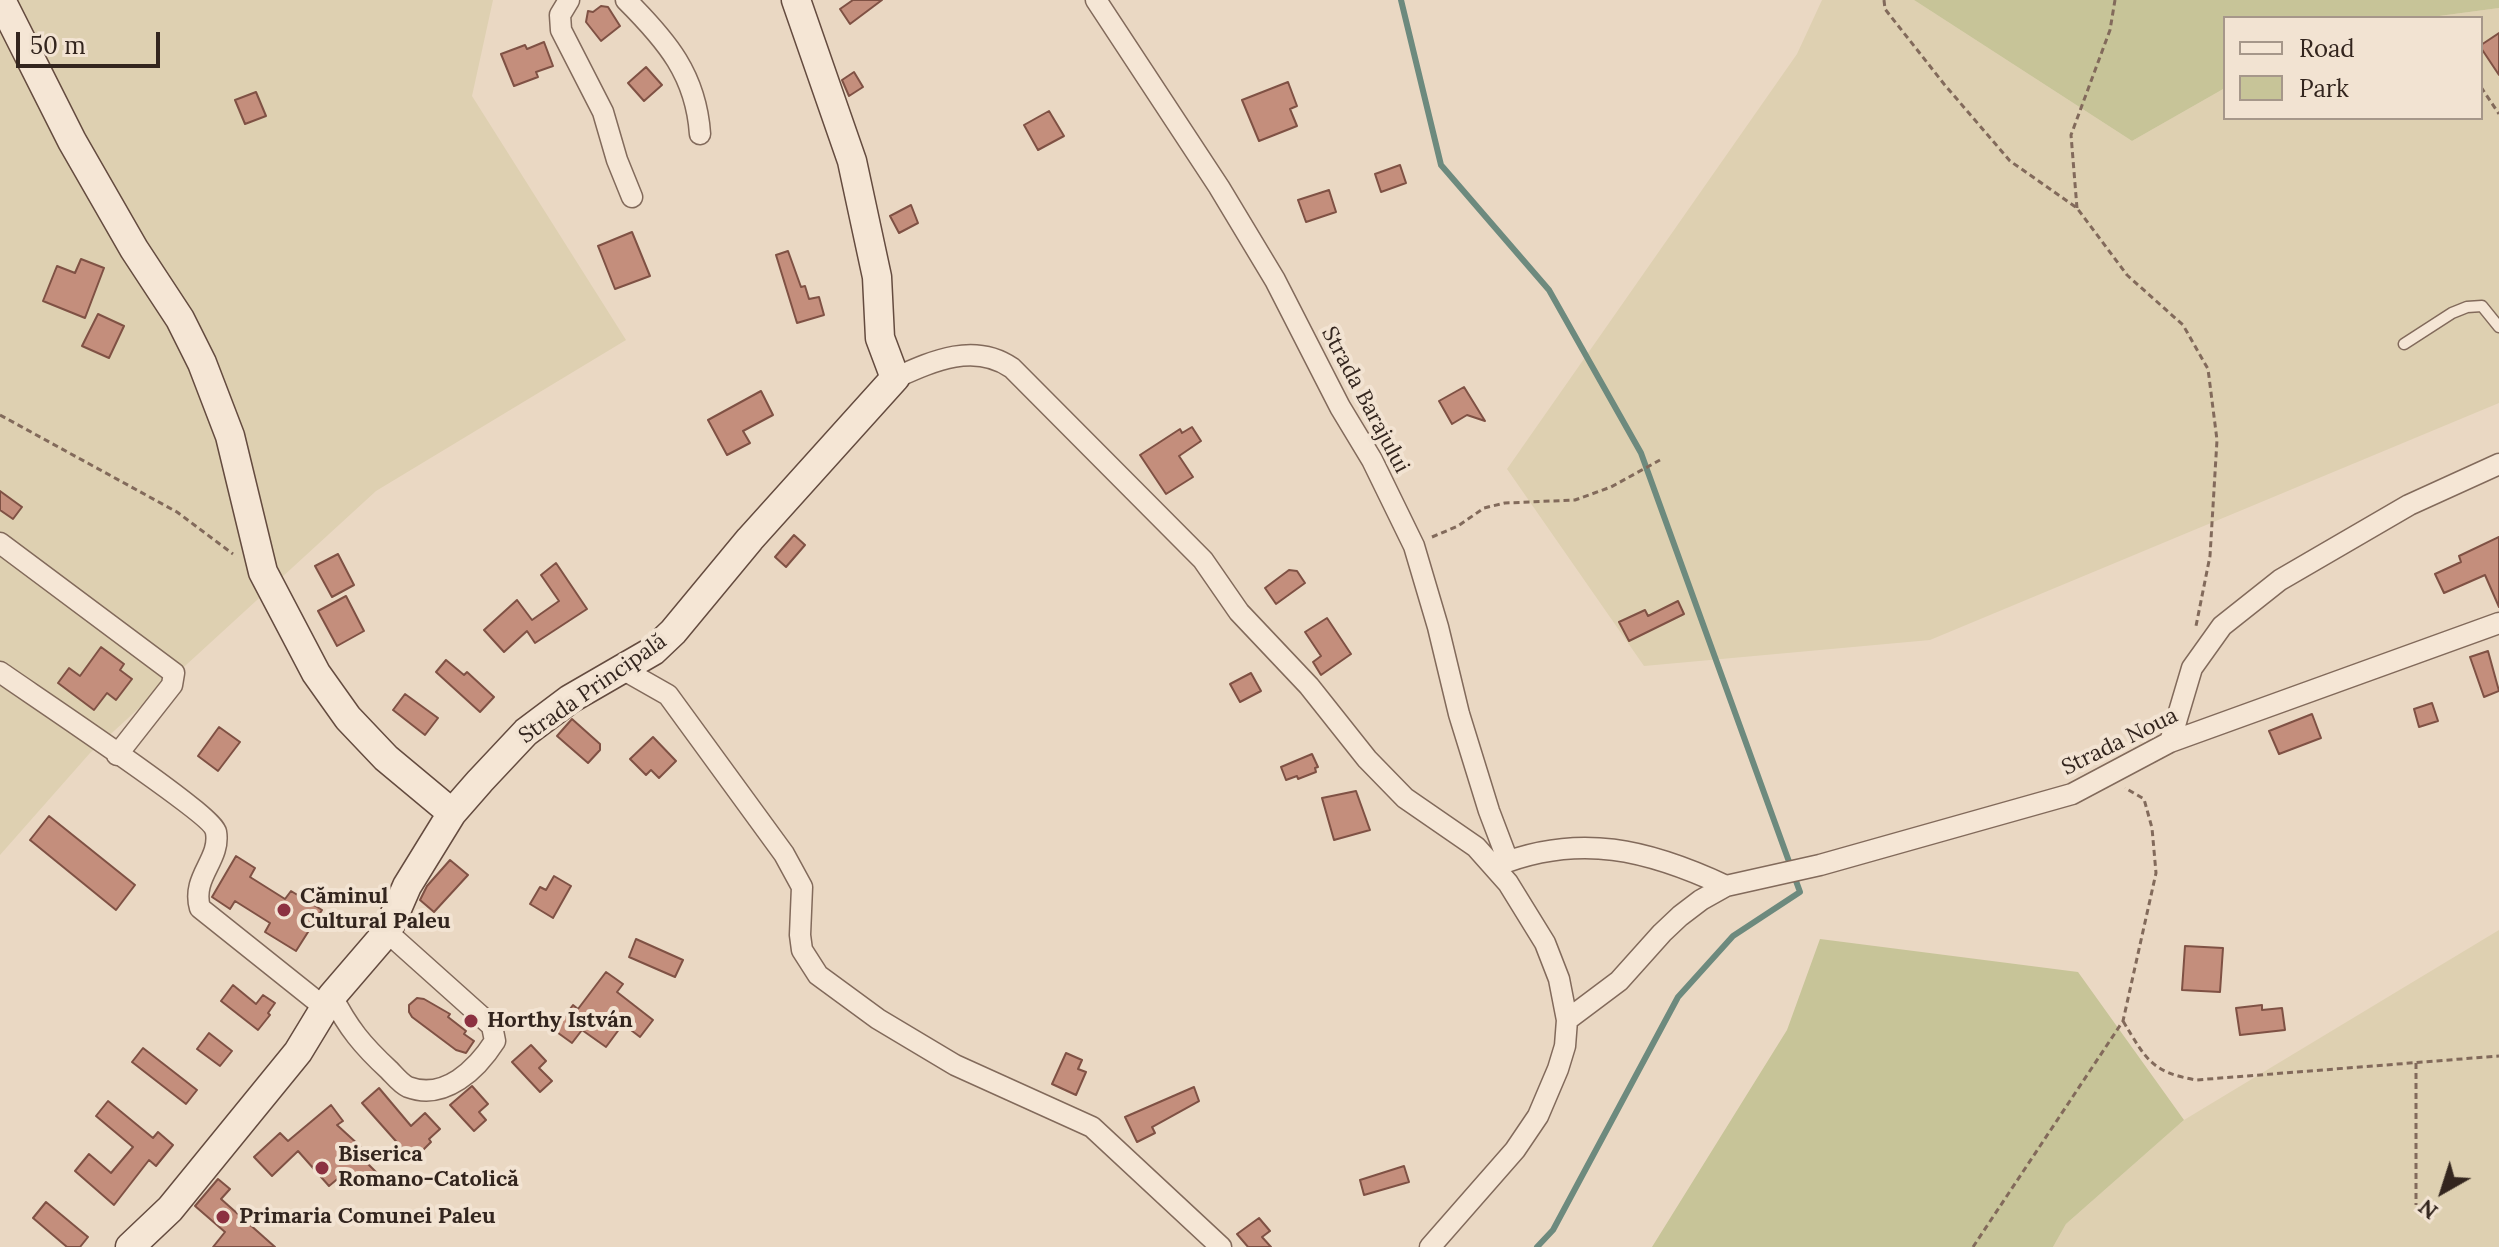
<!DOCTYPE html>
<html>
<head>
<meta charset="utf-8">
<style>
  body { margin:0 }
  #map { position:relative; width:2499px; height:1247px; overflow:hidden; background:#ead8c3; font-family:Lora,serif }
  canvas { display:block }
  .legend { position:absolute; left:2223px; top:16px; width:260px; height:104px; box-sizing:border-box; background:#f2e3d2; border:2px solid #a6978a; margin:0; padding:10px 14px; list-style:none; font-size:24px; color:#33251e }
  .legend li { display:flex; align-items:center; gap:16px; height:40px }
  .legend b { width:40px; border:2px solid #a6978a }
  .north { position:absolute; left:2403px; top:1151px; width:80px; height:80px; -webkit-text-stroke:6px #f2e3d2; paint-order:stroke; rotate:219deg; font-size:22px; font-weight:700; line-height:32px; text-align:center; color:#33251e }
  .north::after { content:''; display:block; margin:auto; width:28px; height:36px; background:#33251e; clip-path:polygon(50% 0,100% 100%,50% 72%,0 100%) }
  .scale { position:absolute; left:16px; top:32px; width:144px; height:36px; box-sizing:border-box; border:4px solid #33251e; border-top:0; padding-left:10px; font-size:24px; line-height:28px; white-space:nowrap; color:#33251e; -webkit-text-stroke:6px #f2e3d2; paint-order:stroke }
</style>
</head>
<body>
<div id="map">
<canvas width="2499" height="1247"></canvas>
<ul class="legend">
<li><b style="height:10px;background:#f5e6d5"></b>Road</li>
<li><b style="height:22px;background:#c7c498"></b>Park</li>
</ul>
<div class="north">N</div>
<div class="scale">50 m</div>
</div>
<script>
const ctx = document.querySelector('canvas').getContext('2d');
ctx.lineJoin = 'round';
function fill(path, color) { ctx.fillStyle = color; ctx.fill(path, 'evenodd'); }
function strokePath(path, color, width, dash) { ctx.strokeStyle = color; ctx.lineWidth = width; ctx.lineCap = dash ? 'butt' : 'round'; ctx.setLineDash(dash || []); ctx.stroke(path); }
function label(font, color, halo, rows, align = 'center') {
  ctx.font = font + ' Lora,serif'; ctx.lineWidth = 8; ctx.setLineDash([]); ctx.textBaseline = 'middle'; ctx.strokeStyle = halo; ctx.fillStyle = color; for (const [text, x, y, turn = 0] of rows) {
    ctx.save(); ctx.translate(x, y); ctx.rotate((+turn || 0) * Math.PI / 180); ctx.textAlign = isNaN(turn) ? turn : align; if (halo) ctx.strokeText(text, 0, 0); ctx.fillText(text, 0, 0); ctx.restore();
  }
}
fill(new Path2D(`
  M0,0H493L472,96L626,340L376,491L90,753L0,855Z
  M1822,0H1914L2132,141L2225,88V118H2481V18H2424L2499,8V403L1930,640L1644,666L1507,469L1797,54Z
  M2499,930V1247H2053L2066,1224L2184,1120Z`), '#ded0b1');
fill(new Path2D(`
  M1914,0H2499V8L2424,18H2225V88L2132,141Z
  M1820,939L2078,972L2184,1120L2066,1224L2053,1247H1652L1787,1030Z`), '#c7c498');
strokePath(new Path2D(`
  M1401,0L1441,165L1549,290L1641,453L1800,892L1733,936L1678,997L1553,1230L1537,1247`), '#6d8a7e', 6);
const building = new Path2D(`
  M853,0H882L850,24L840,9Z
  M601,6L608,7L620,26L601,41L586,22L588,11L593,12Z
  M2499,33V75L2481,48V45Z
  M544,42L553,66L536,72L538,77L514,86L501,54L525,45L527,49Z
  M646,67L662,85L644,101L628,83Z
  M854,72L863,87L849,96L842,80Z
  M1288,82L1297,106L1290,109L1297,126L1259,141L1242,100Z
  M256,92L266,116L245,124L235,100Z
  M1049,111L1064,136L1038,150L1024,125Z
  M1400,165L1406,183L1381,192L1375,174Z
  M1329,190L1336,212L1306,222L1298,200Z
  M911,205L918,223L899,233L890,216Z
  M632,232L650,276L615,289L598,246Z
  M788,251L801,287L805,286L809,299L819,297L824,315L797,323L776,255Z
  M81,259L104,268L85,318L43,301L57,266L75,273Z
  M98,314L124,326L109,358L82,346Z
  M1464,387L1485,421L1467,415L1452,424L1439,401Z
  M761,391L773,415L743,431L750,443L727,455L708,420Z
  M1192,427L1201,441L1179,456L1193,477L1166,494L1140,455L1180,429L1182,433Z
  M0,491L22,507L13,519L0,510Z
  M794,535L805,545L786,567L775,557Z
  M2499,537V607L2485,575L2444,593L2435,574L2461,562L2459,556Z
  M338,554L354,585L332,597L315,566Z
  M556,563L587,609L535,643L527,631L504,652L484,630L517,600L532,620L559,601L541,575Z
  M1289,570L1297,571L1305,583L1276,604L1265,588Z
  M346,596L364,631L337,646L318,611Z
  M1678,601L1684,614L1629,641L1619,622L1645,610L1648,616Z
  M1327,618L1351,654L1321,675L1313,662L1321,656L1305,632Z
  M101,647L124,664L120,670L132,679L116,700L107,693L94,710L58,683L69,668L80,676Z
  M2488,651L2499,691L2484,697L2470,657Z
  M446,660L464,675L467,672L494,697L480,712L436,672Z
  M1251,673L1261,691L1240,702L1230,684Z
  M405,694L438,718L425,735L393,710Z
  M2432,703L2438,721L2419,727L2414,709Z
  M2312,714L2321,738L2279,754L2269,731Z
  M572,719L600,744V750L588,763L557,736Z
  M219,727L240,742L218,771L198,756Z
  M653,737L676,761L659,778L651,770L646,775L630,759Z
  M1312,754L1318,767L1315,768L1316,772L1298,779L1297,776L1286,780L1281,767Z
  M1356,791L1370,830L1334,840L1322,798Z
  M49,816L135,885L116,910L30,840Z
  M236,856L255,868L250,877L285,899L291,891L322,910L296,951L265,932L270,923L235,901L230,909L212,897Z
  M450,860L468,875L434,912L420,900L427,886Z
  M554,876L571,886L553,918L530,904L540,887L546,890Z
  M636,939L683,960L675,977L629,957Z
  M2185,946L2223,948L2220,992L2182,990Z
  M606,972L623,984L617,992L653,1020L640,1037L623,1024L606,1047L582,1030L572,1043L554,1030L573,1005L578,1009Z
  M233,985L256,1004L263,995L275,1003L268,1013L270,1015L258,1030L221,1001Z
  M417,998L424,999L450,1014L448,1017L466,1031L464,1034L474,1041L466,1053L456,1050L412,1017L409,1012V1005Z
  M2262,1005V1010L2282,1008L2285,1030L2240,1035L2236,1008Z
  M209,1033L232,1051L220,1066L197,1049Z
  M531,1045L546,1061L539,1068L552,1081L540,1092L512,1062Z
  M143,1048L197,1090L186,1104L132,1062Z
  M1066,1053L1082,1060L1078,1069L1086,1072L1076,1095L1052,1084Z
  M472,1086L488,1104L479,1112L486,1120L474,1131L450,1105Z
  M1194,1087L1199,1101L1152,1127L1155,1133L1137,1142L1125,1117Z
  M379,1088L411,1126L425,1113L440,1129L429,1139L431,1142L416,1157H410L362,1103Z
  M108,1101L153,1138L158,1132L173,1145L156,1166L149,1160L114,1205L75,1171L89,1154L111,1173L133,1147L96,1116Z
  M331,1105L343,1121L337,1125L373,1158L368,1164L378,1174L365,1188L347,1171L329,1186L298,1151L272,1176L254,1157L280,1133L288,1141Z
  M1404,1166L1409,1182L1364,1195L1360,1180Z
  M218,1179L230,1189L221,1199L275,1247H213L225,1232L195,1206Z
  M46,1202L88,1237L80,1247H67L33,1218Z
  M1259,1218L1270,1231L1262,1237L1271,1247H1248L1237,1234Z`);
fill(building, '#c48e7c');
strokePath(building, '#7f5144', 2);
const lane = new Path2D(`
  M2404,344L2452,313L2467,307L2482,306L2499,327`);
const street = new Path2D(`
  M569,0L560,15L561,30L603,112L617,160L632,197
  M626,0C667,41 696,75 700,134
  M1096,0L1219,187L1275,280L1340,407L1372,460L1414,546L1438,627L1459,714L1489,811L1508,861
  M895,378C933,361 974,342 1012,368L1203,560L1239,612L1309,686L1367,759L1405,798L1476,847L1508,883L1545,943L1559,979L1567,1020L1565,1046L1558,1069L1538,1116L1515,1150L1430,1247
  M0,543L174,673L172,685L117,755
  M624,670L668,695L784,854L802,887L800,935L802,950L818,975L878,1019L955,1065L1092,1127L1221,1247
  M0,672C28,692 213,814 216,832C221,860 191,877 200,908L324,1007
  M2170,742L2192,668L2222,626L2280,580L2409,505L2499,464
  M1496,866C1579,832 1649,850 1726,886
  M332,996C348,1028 363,1046 389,1070C394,1075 401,1084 408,1087C445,1101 477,1069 495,1041L492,1026L387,932
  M1567,1020L1619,981L1662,933L1680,916L1701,900L1726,886L1820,865L2072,794L2170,742L2499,623`);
const secondary = new Path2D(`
  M1,0L72,141L134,249L180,319L202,363L230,436L263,572L316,673L348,718L386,758L452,813
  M130,1247L170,1209L298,1052L332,996L387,932L407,886L452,813L480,781L526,732L570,699L653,651L673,632L750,539L895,378L880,338L877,277L852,161L796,0`);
strokePath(lane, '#826a5b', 13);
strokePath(street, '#826a5b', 23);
strokePath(secondary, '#644b3f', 31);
strokePath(new Path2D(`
  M1884,0L1885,9L1944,84L2010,161L2077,208L2127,275L2183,325L2208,369L2217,440L2210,556L2196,626
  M2481,87L2499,114
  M2077,208L2071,135L2110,30L2115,0
  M0,415L177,512L233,554
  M1432,537L1458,526L1484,508L1505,503L1575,500L1611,487L1660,460
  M2123,1021C2146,1059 2151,1072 2196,1080L2499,1056
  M2416,1063V1205
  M1973,1247L2123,1021L2156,873L2152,828L2144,799L2125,788`), '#826a5b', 3, [6, 4]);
strokePath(lane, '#f5e6d5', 10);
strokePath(street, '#f5e6d5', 20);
strokePath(secondary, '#f5e6d5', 28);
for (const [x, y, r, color] of [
  [284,910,8,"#8c3141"],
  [471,1021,8,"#8c3141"],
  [322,1168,8,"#8c3141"],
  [223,1217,8,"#8c3141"]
]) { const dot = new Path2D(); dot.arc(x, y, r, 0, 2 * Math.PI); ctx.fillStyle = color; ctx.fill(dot); strokePath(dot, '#f2e3d2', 3); }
label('22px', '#33251e', '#f2e3d2', [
  ["Strada Barajului",1365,400,62],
  ["Strada Principală",593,689,-35],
  ["Strada Noua",2120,742,-26]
]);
label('bold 22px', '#33251e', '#f2e3d2', [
  ["Căminul",300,897],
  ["Cultural Paleu",300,922],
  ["Horthy István",487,1021],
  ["Biserica",338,1155],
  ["Romano-Catolică",338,1180],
  ["Primaria Comunei Paleu",239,1217]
], 'left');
</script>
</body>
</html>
